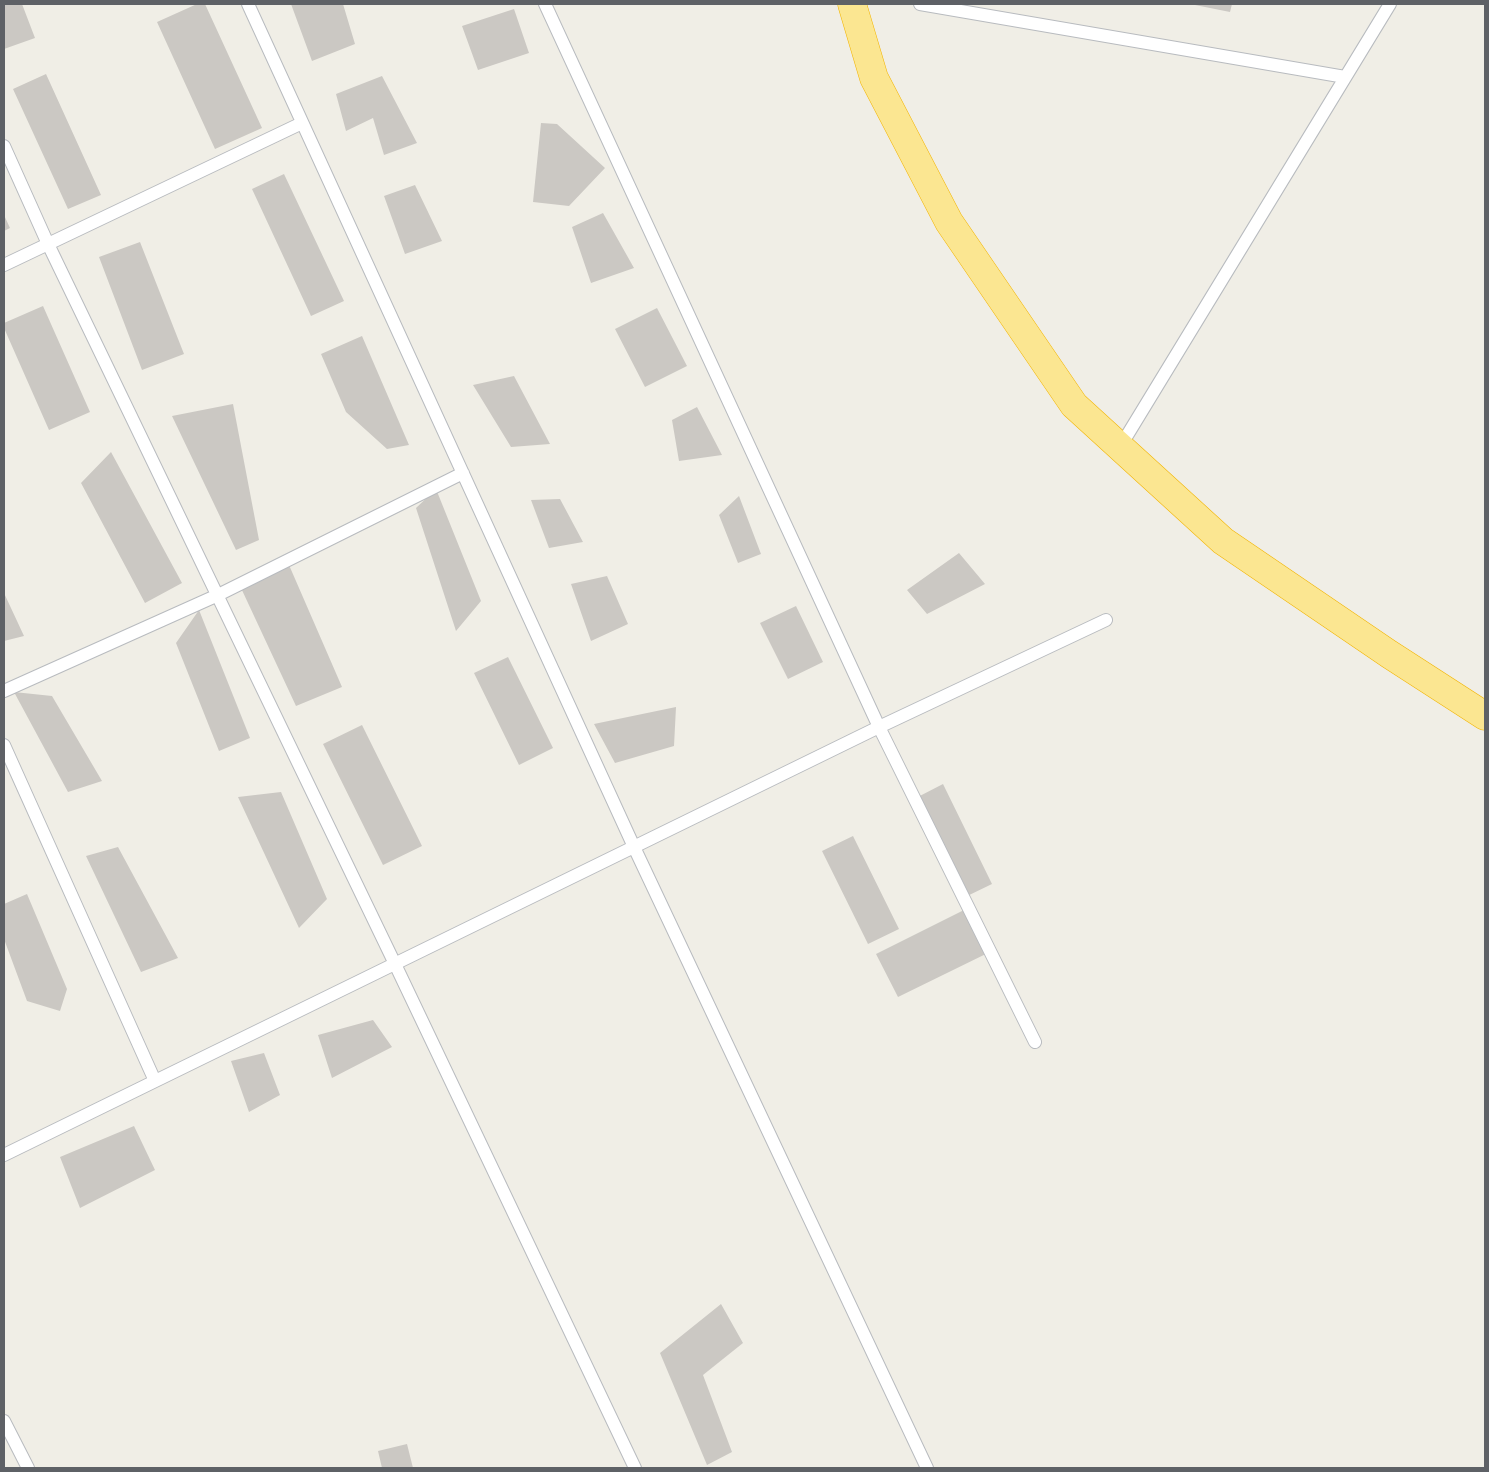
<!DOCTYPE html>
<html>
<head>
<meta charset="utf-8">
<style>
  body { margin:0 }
  #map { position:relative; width:1489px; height:1472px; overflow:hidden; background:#f0eee6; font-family:Roboto,sans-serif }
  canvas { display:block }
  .frame { position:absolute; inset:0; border:5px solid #5e6166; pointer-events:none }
</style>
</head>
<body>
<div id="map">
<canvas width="1489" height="1472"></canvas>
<div class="frame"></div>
</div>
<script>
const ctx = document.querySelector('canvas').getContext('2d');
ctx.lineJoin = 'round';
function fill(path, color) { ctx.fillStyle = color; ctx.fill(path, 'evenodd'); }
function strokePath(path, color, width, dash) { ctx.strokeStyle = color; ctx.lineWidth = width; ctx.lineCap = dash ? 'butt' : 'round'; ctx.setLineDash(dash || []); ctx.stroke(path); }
fill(new Path2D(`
  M4,4H22L35,38L4,49Z
  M197,4H205L262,128L215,149L157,22Z
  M291,4H343L355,44L312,61Z
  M1190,4H1232L1230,12Z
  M514,9L529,53L478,70L462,26Z
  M46,74L101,195L68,209L13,89Z
  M382,76L417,143L384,155L373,118L346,131L336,94Z
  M541,123L557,124L605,168L569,206L533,202Z
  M284,174L344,301L311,316L252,189Z
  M415,185L442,241L405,254L384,196Z
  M603,213L634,268L591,283L572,227Z
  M4,215L10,228L4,231Z
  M140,242L184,354L142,370L99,257Z
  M43,306L90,412L49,430L4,328V323Z
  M657,308L687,366L645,387L615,329Z
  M362,336L409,445L387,449L346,412L321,354Z
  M514,376L550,444L511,447L473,385Z
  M233,404L259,540L236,550L172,416Z
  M697,407L722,455L679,461L672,420Z
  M111,452L182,583L145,603L81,483Z
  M436,489L481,601L456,631L416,508Z
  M739,496L761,554L738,563L719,515Z
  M560,499L583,542L549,548L531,500Z
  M959,553L985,584L927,614L907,590Z
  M289,565L342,687L296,706L241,588Z
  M607,576L628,624L591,641L571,584Z
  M4,593L24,636L4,641Z
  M796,606L823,662L788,679L760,623Z
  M199,610L250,738L219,751L176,643Z
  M508,657L553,748L519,765L474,673Z
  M14,692L52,696L102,781L68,792Z
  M676,707L674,746L615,763L594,724Z
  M362,725L422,846L383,865L323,744Z
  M943,784L992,884L961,899L912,800Z
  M281,792L327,899L299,928L238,797Z
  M853,836L899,929L868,944L822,851Z
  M118,847L178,958L141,972L86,856Z
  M27,894L67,989L60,1011L27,1001L4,939V904Z
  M974,905L996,949L898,997L876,954Z
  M373,1020L392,1047L332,1078L318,1035Z
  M264,1053L280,1095L249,1112L231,1061Z
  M134,1126L155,1170L80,1208L60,1157Z
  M721,1304L743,1343L703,1375L732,1452L707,1465L660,1353Z
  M407,1444L413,1468H382L378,1451Z`), '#cbc8c3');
const lane = new Path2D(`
  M248,4L634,847L927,1468
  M545,4L879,727L1035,1042
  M920,4L1345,77
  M4,146L48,244L395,964L635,1468
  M4,265L302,123
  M1120,447L1390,4
  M4,691L218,595L463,473
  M4,745L155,1081
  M4,1155L879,727L1106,620
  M4,1421L28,1468`);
const highway = new Path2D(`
  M852,4L874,78L949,222L1074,405L1223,541L1389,654L1485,716`);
strokePath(lane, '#b8bbbf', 14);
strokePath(highway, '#f2b403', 29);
strokePath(lane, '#fff', 12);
strokePath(highway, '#fbe691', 28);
</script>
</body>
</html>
